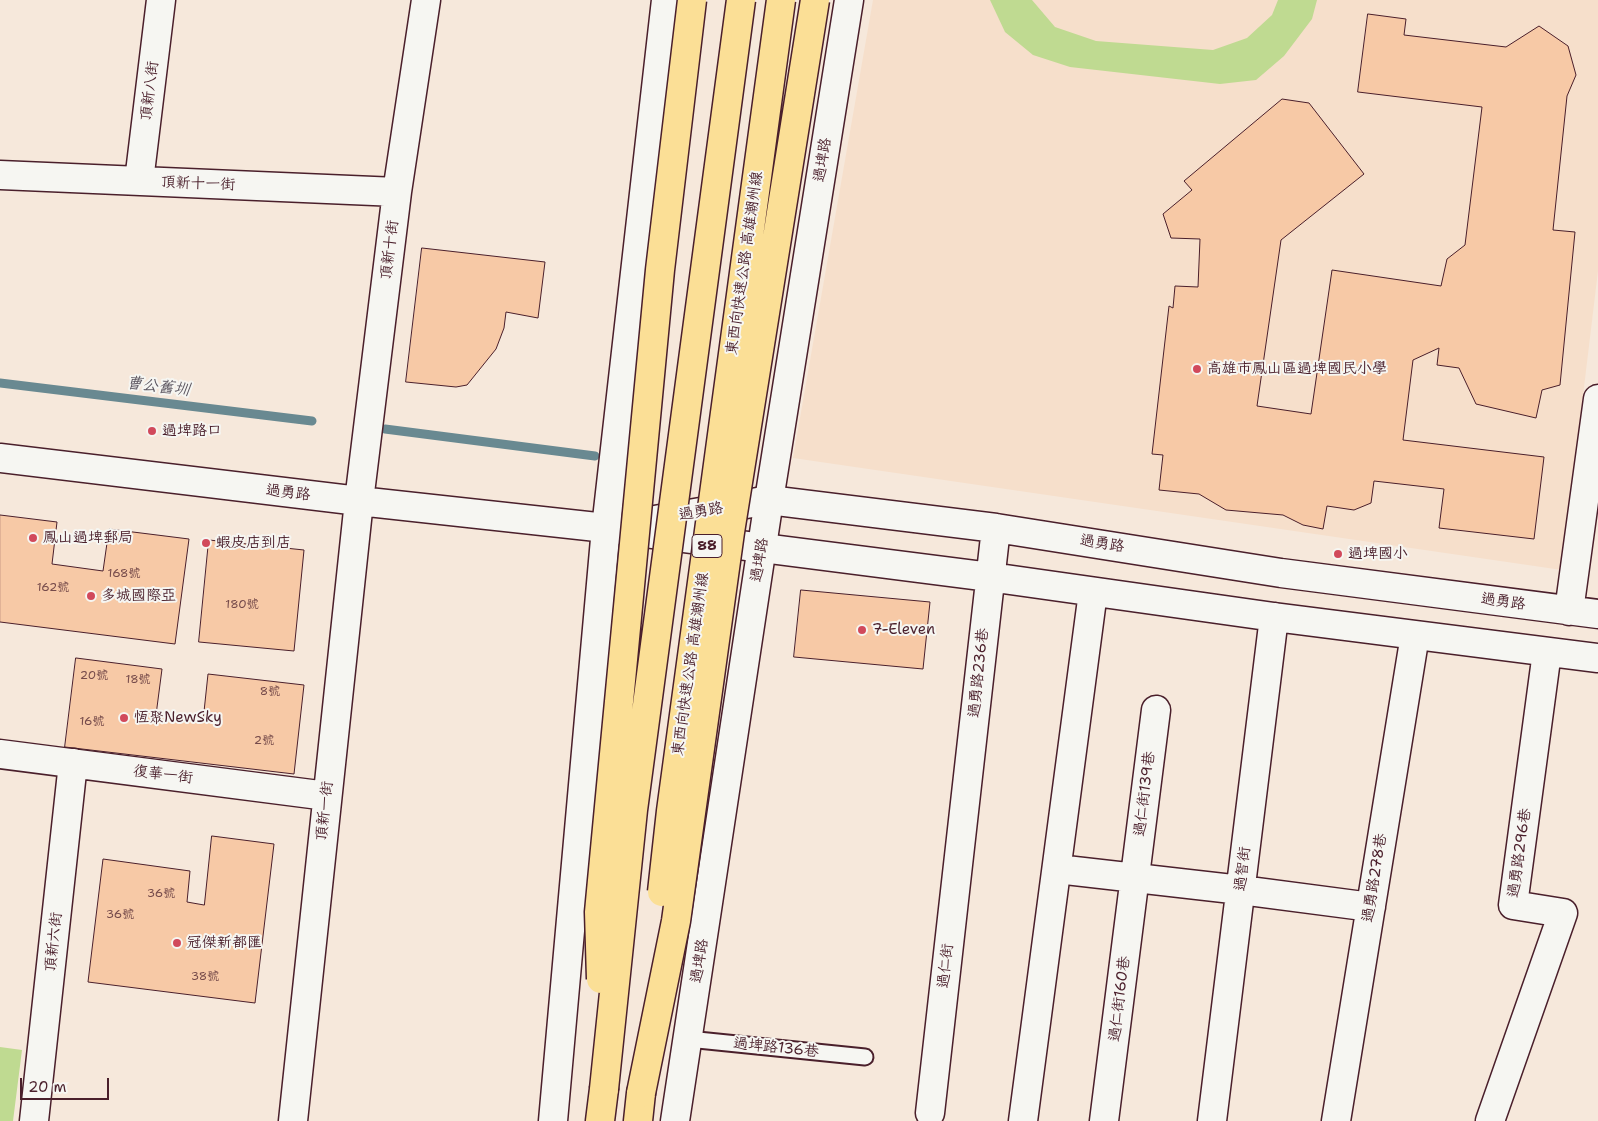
<!DOCTYPE html>
<html>
<head>
<meta charset="utf-8">
<style>
  body { margin:0 }
  #map { position:relative; width:1598px; height:1121px; overflow:hidden; background:#f6e8db; font-family:"Shantell Sans",sans-serif }
  canvas { display:block }
  .scale { position:absolute; left:20px; top:1078px; width:89px; height:22px; box-sizing:border-box; border:2px solid #4a1f2b; border-top:0; padding-left:6px; font-size:15px; line-height:18px; white-space:nowrap; color:#4a1f2b; -webkit-text-stroke:4px #f6f6f2; paint-order:stroke }
</style>
</head>
<body>
<div id="map">
<canvas width="1598" height="1121"></canvas>
<div class="scale">20 m</div>
</div>
<script>
const ctx = document.querySelector('canvas').getContext('2d');
ctx.lineJoin = 'round';
function fill(path, color) { ctx.fillStyle = color; ctx.fill(path, 'evenodd'); }
function strokePath(path, color, width, dash) { ctx.strokeStyle = color; ctx.lineWidth = width; ctx.lineCap = dash ? 'butt' : 'round'; ctx.setLineDash(dash || []); ctx.stroke(path); }
function label(font, color, halo, rows, align = 'center') {
  ctx.font = font + ' "Shantell Sans","LXGW WenKai TC",sans-serif'; ctx.lineWidth = 4; ctx.setLineDash([]); ctx.textBaseline = 'middle'; ctx.strokeStyle = halo; ctx.fillStyle = color; for (const [text, x, y, turn = 0] of rows) {
    ctx.save(); ctx.translate(x, y); ctx.rotate((+turn || 0) * Math.PI / 180); ctx.textAlign = isNaN(turn) ? turn : align; if (halo) ctx.strokeText(text, 0, 0); ctx.fillText(text, 0, 0); ctx.restore();
  }
}
fill(new Path2D(`
  M873,0H1598V271L1562,570L793,458Z`), '#f6dfcb');
fill(new Path2D(`
  M990,0H1032L1055,27L1096,41L1213,50L1247,38L1272,15L1278,0H1317L1312,19L1284,56L1256,80L1220,84L1070,67L1033,55L1005,32Z
  M0,1047L22,1050L13,1121H0Z`), '#bfda91');
strokePath(new Path2D(`
  M0,383L312,421
  M385,429L595,456`), '#698991', 9);
const building = new Path2D(`
  M1368,14L1406,19L1404,35L1506,47L1539,26L1568,46L1576,75L1567,96L1553,230L1575,232L1560,385L1542,390L1536,418L1476,404L1459,368L1437,365L1439,348L1413,360L1403,440L1544,457L1534,539L1439,528L1444,489L1374,481L1371,503L1354,510L1327,506L1323,529L1303,525L1283,515L1226,510L1199,494L1159,490L1163,455L1152,454L1169,306L1173,308L1175,286L1198,287L1200,239L1171,238L1163,214L1192,190L1184,181L1282,99L1309,103L1364,174L1281,240L1257,406L1311,414L1332,270L1441,286L1447,259L1465,245L1482,107L1358,92Z
  M422,248L545,262L538,318L506,312L504,328L496,349L467,385L456,387L406,382Z
  M0,515L57,522L52,564L103,571L109,529L189,539L175,644L0,622Z
  M209,540L304,550L294,651L199,642Z
  M801,590L930,602L923,669L794,657Z
  M76,658L162,669L156,715L203,721L208,674L304,685L294,774L65,747Z
  M212,836L274,844L255,1003L88,982L103,859L190,871L187,902L204,905Z`);
fill(building, '#f7c9a6');
strokePath(building, '#4a1f2b', 1);
const lane = new Path2D(`
  M688,1039L865,1057`);
const street = new Path2D(`
  M0,175L397,192
  M139,181L161,0
  M0,458L359,501L606,528L990,577L1274,617L1598,658
  M649,521L769,500L996,528L1281,573L1598,614
  M1569,611L1598,399
  M0,754L327,796
  M1057,869L1241,890L1371,907
  M930,1113L996,528
  M34,1121L73,763
  M293,1121L359,501L397,192L426,0
  M1023,1121L1093,592
  M1104,1121L1156,710
  M1212,1121L1274,617
  M1336,1121L1415,635
  M1490,1121L1563,913L1513,905L1547,652`);
const secondary = new Path2D(`
  M553,1121L606,528L666,0
  M675,1121L769,500L849,0`);
const highway = new Path2D(`
  M600,1121L604,1089
  M638,1121L641,1093`);
strokePath(lane, '#4a1f2b', 19);
strokePath(street, '#4a1f2b', 31);
strokePath(secondary, '#4a1f2b', 31);
strokePath(highway, '#4a1f2b', 31);
strokePath(lane, '#f6f6f2', 15);
strokePath(street, '#f6f6f2', 28);
strokePath(secondary, '#f6f6f2', 28);
strokePath(highway, '#fbdf96', 28);
const highwayBridge = new Path2D(`
  M662,892L671,811L781,0
  M601,979L599,912L660,270L692,0
  M604,1089L633,810L741,0
  M641,1093L676,921L730,532L815,0`);
strokePath(highwayBridge, '#4a1f2b', 31, []);
strokePath(highwayBridge, '#fbdf96', 28);
for (const [x, y, r, color] of [
  [1197,369,5,"#d1495b"],
  [152,431,5,"#d1495b"],
  [33,538,5,"#d1495b"],
  [206,543,5,"#d1495b"],
  [1338,554,5,"#d1495b"],
  [91,596,5,"#d1495b"],
  [862,630,5,"#d1495b"],
  [124,718,5,"#d1495b"],
  [177,943,5,"#d1495b"]
]) { const dot = new Path2D(); dot.arc(x, y, r, 0, 2 * Math.PI); ctx.fillStyle = color; ctx.fill(dot); strokePath(dot, '#f6f6f2', 2); }
label('12px', '#754a4a', null, [
  ["168號",124,574],
  ["162號",53,588],
  ["180號",242,605],
  ["20號",94,676],
  ["18號",138,680],
  ["8號",270,692],
  ["16號",92,722],
  ["2號",264,741],
  ["36號",161,894],
  ["36號",120,915],
  ["38號",205,977]
]);
for (const [x, y, w] of [
  [707,546,30]
]) { const box = new Path2D(); box.roundRect(x - w / 2, y - 11.5, w, 23, 4); ctx.fillStyle = '#f6f6f2'; ctx.fill(box); strokePath(box, '#4a1f2b', 1); }
label('bold 14px', '#4a1f2b', null, [
  ["88",707,546]
]);
label('15px', '#4a1f2b', '#f6f6f2', [
  ["頂新八街",150,91,-83],
  ["過埤路",823,160,-81],
  ["頂新十一街",198,184,2],
  ["頂新十街",390,250,-83],
  ["東西向快速公路 高雄潮州線",745,263,-82],
  ["過勇路",288,493,7],
  ["過勇路",701,512,-10],
  ["過勇路",1102,544,9],
  ["過埤路",760,560,-81],
  ["過勇路",1503,602,8],
  ["東西向快速公路 高雄潮州線",691,664,-82],
  ["過勇路236巷",979,673,-84],
  ["復華一街",163,775,7],
  ["過仁街139巷",1145,794,-83],
  ["頂新一街",325,811,-84],
  ["過勇路296巷",1520,853,-82],
  ["過智街",1243,869,-83],
  ["過勇路278巷",1375,878,-81],
  ["頂新六街",54,942,-84],
  ["過埤路",700,961,-81],
  ["過仁街",946,966,-84],
  ["過仁街160巷",1120,999,-83],
  ["過埤路136巷",776,1048,6]
]);
label('15px', '#4a1f2b', '#f6f6f2', [
  ["高雄市鳳山區過埤國民小學",1207,369],
  ["過埤路口",162,431],
  ["鳳山過埤郵局",43,538],
  ["蝦皮店到店",216,543],
  ["過埤國小",1348,554],
  ["多城國際亞",101,596],
  ["7-Eleven",872,630],
  ["恆聚NewSky",134,718],
  ["冠傑新都匯",187,943]
], 'left');
label('italic 16px', '#5a545e', '#f6f6f2', [
  ["曹公舊圳",158,387,7]
]);
</script>
</body>
</html>
